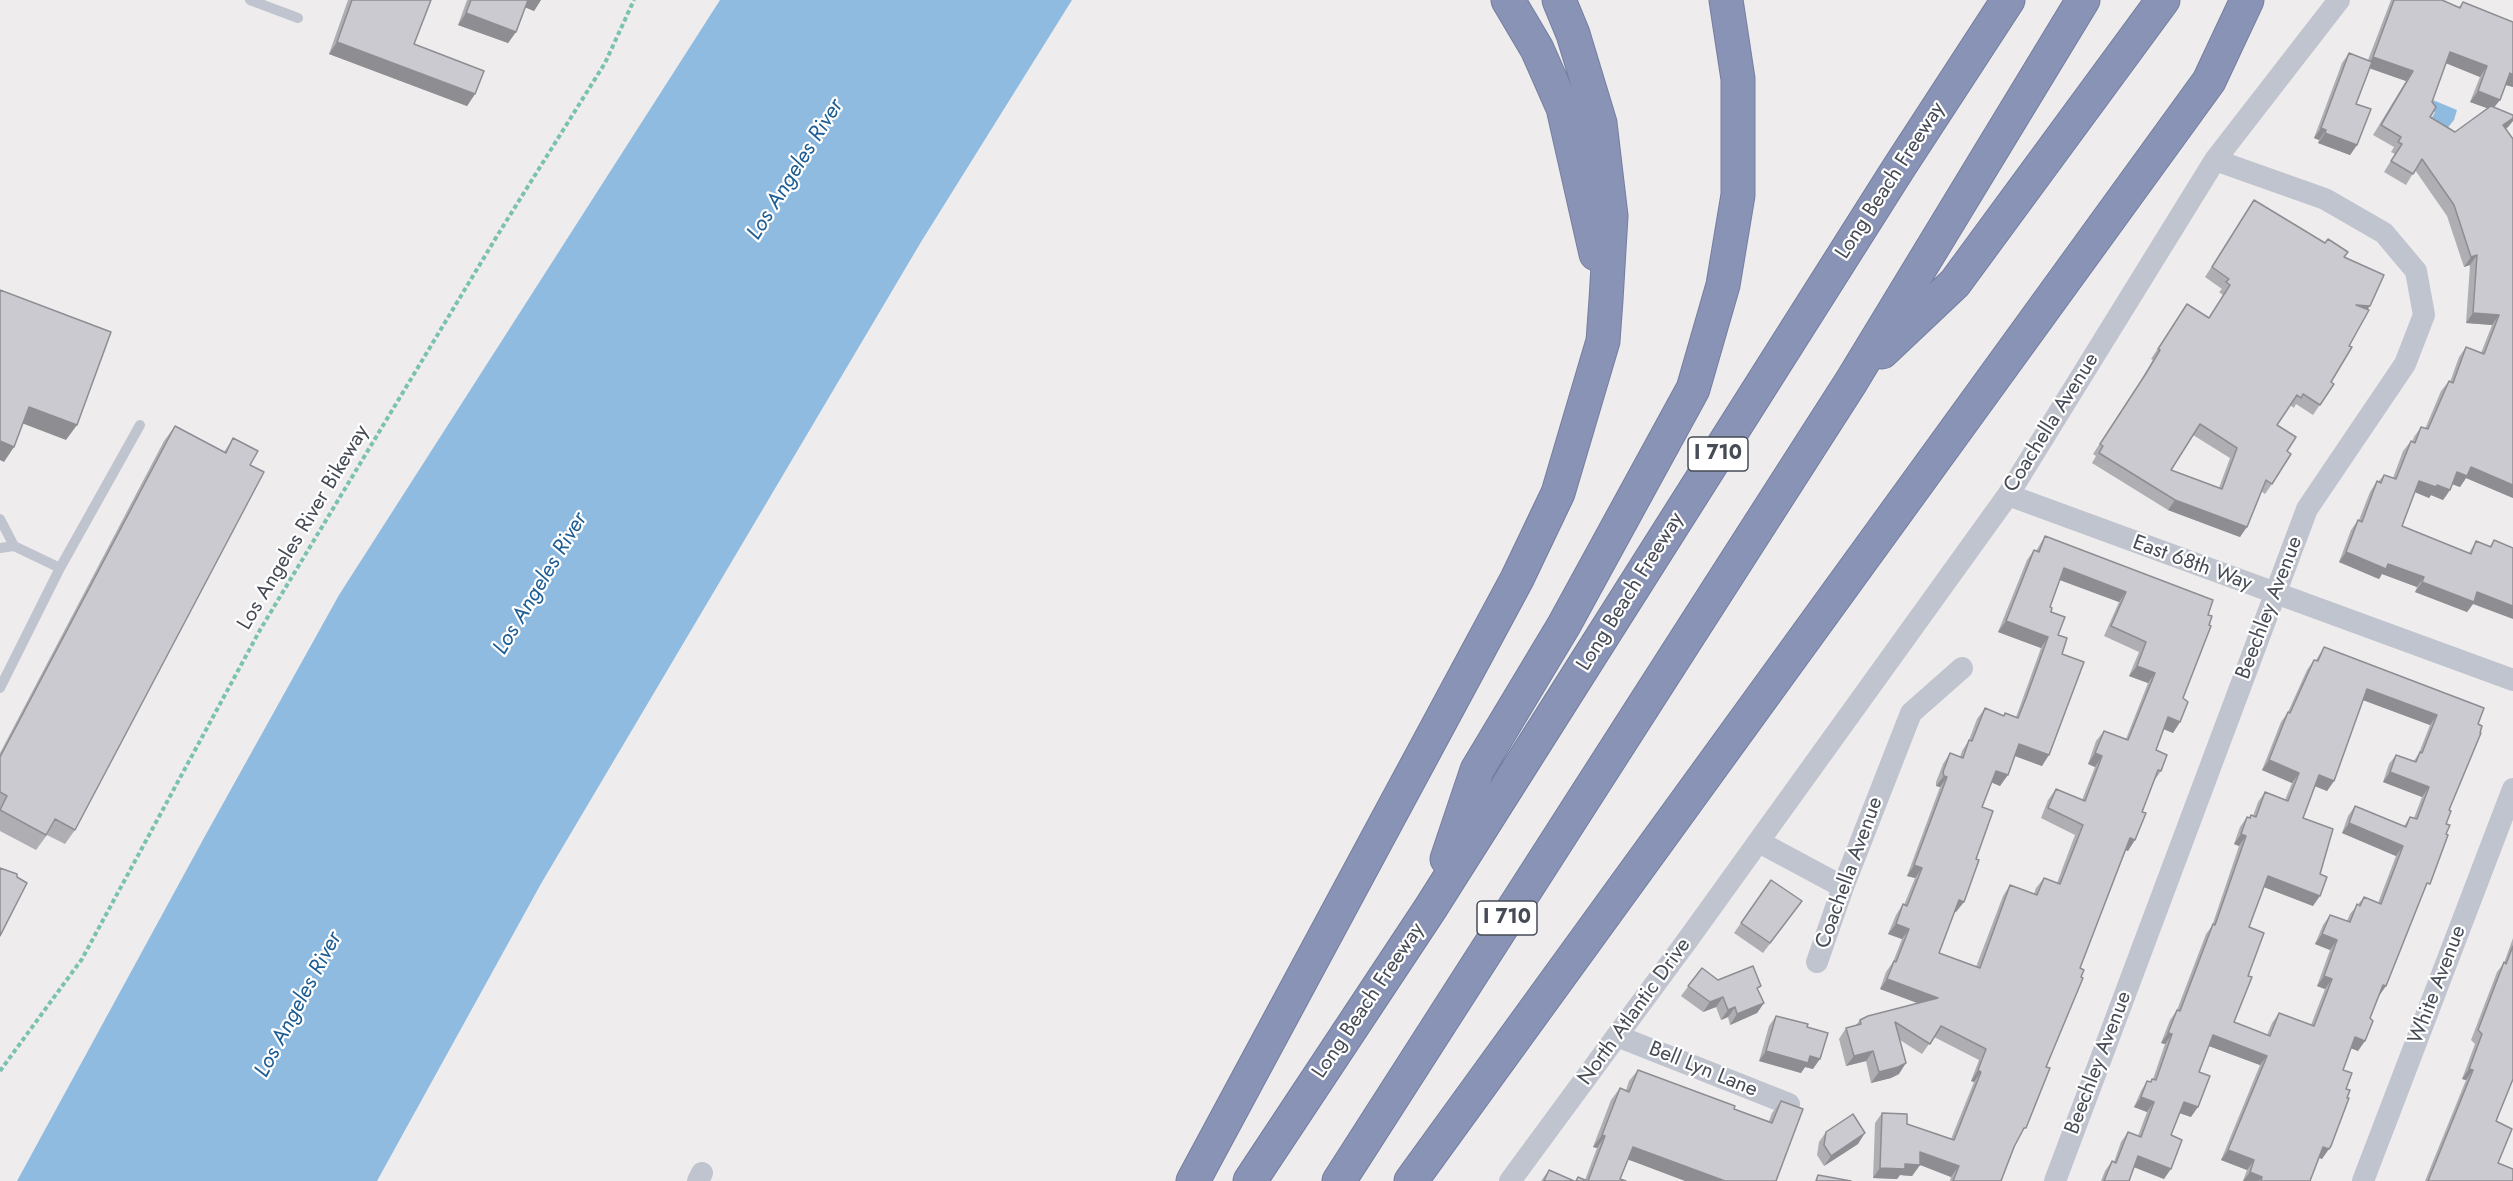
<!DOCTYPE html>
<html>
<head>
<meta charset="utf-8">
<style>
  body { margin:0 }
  canvas { display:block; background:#eeecec }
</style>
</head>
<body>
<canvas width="2513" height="1181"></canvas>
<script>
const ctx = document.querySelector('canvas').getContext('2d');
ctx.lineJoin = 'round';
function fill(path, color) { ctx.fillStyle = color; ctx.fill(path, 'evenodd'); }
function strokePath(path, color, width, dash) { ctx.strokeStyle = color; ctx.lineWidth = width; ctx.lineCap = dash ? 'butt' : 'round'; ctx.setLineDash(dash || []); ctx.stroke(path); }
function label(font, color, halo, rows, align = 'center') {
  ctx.font = font + ' Jost,sans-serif'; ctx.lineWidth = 4.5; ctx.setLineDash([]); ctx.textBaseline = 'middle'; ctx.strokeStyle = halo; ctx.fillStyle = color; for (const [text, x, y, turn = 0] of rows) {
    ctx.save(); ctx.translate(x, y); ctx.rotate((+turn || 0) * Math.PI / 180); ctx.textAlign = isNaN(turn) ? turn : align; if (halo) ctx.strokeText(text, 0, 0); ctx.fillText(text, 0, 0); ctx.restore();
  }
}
fill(new Path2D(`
  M720,0H1072L921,242L542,882L377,1181H17L205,836L339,595Z
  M2428,98L2457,110L2454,120L2446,130L2430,121L2435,112L2424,106Z`), '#90bbe0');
const highway = new Path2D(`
  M1508,0L1537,49L1563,108L1596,254
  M1882,352L1955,283L2163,0
  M1447,859L1477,770L1564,625L1693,389L1723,285L1738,195V79L1726,0
  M1193,1181L1517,579L1558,493L1603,341L1606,300L1611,216L1600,123L1573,34L1559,0
  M1250,1181L1430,909L1898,169L2008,0
  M1339,1181L1851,382L2083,0
  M1411,1181L2209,81L2247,0`);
strokePath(highway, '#747ea1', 35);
strokePath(new Path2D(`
  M0,1071L82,959L260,630L497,236L605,63L634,0`), '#7bc1b0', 4, [4.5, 3]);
strokePath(new Path2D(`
  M250,0L298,18
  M0,519L14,546
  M0,548L14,546L60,568
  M0,688L60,568L140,425`), '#c0c4cf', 10);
strokePath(new Path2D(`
  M2008,495L2513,680
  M1759,842L1843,887
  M1817,962L1843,887L1911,713L1962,668
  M1617,1036L1789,1104
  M698,1181L702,1173
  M1510,1181L1689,938L2008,495L2215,160L2339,0
  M2055,1181L2307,509L2405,364L2424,315L2416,271L2384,233L2325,199L2215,160
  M2363,1181L2513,789`), '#c0c4cf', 22);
strokePath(highway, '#8993b5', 33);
fill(new Path2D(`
  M348,0H431L414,44L475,94L467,106L329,54Z
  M467,0H541L534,11L525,7L516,32L508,43L458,25Z
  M2391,0H2442L2459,7L2463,2L2513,22V87L2505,85L2500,100L2494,107L2509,126L2506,129L2513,139V498L2466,478L2460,487L2452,484L2450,490L2443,500L2431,495L2429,498L2415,492L2402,526L2469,553L2476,541L2490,546L2494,540L2473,604L2467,612L2415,592L2417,587L2382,574L2379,579L2339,562L2351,530L2358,520H2359L2370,492L2377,481L2378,482L2384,475L2393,478L2403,451L2411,441L2412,442L2414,437L2421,427L2425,429L2441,391L2449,381L2450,382L2459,357L2466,347L2481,353L2492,325L2466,323L2470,265L2464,267L2447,216L2415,170L2406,185L2384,172L2395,154L2391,152L2394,147L2373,135L2406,81L2369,68L2356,104L2357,145L2350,155L2318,143L2319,140L2314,138L2342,63L2349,53L2368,60ZM2446,63L2480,77L2470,102L2487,108L2455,132L2430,117L2432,102Z
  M2254,200L2344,257L2368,310L2331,382L2334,384L2313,415L2296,404L2294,408L2290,405L2277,425L2287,451L2272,484L2265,494L2261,491L2240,537L2168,510L2092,463L2096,456L2093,454L2138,385L2153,360L2151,359L2187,304L2209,318L2223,295L2219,292L2222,289L2205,277ZM2193,435L2230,458L2219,488L2171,470Z
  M175,426L224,452L233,438L250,465L75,830L65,844L47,835L36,850L0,831V753L164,441Z
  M2045,536L2208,615L2183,698L2180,722L2173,733L2164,729L2156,750L2161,771L2154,781L2128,851L2126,850L2080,968L2046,1067L2001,1181H1950L1951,1177L1920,1165L1912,1176L1900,1175L1897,1179L1873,1178L1875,1123L1882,1113L1907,1124L1951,1139L1974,1082L1971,1081L1979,1060L1934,1037L1922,1054L1900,1040L1899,1074L1891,1078L1871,1083L1866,1061L1846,1066L1839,1039L1846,1028L1855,1026L1860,1020L1917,1003L1880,989L1886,972L1893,962L1902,939L1888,934L1896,915L1903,904L1904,905L1915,878L1907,876L1940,787L1936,786V782L1943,764L1950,753L1960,757L1962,751L1969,740L1977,719L1985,708L2004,716L2005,713L2016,717L2019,709L2041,648L1998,632L2027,560L2034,550L2036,551ZM2060,580L2119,602L2104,636L2139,652L2129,676L2148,683L2126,739L2104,731L2096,741L2088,764L2095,767L2082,800L2056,789L2048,800L2041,818L2075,835L2057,883L2044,878L2036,888L2034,894L2010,885L2003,896L1976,967L1939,953L1954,912H1956L1982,807L1991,782L2000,786L2015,756L2042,766L2058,635L2050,607Z
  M2324,647L2484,708L2449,810L2446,824L2423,893L2379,996L2358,1051L2351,1048L2343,1070L2346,1089L2322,1159L2319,1158L2310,1181H2243L2247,1170L2221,1160L2260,1065L2209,1046L2199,1072L2191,1117L2179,1113L2171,1135L2164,1179L2134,1167L2129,1181H2101L2105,1171L2112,1161L2114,1162L2121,1142L2128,1132L2138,1136L2147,1112L2134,1107L2141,1091L2147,1081L2150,1082L2152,1079H2153L2165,1044L2161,1043L2170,1020L2177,1010L2206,934L2212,926L2239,846L2234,844L2240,827L2247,817L2249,818L2251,815L2253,816L2258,802L2265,792L2285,800L2292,783L2262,770L2281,722L2288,712L2307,670L2314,660H2316ZM2363,700L2430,725L2419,753L2414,761L2396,755L2389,764L2383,782L2422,797L2414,818L2410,817L2404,826L2355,806L2348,816L2342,833L2396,856L2378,903L2364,897L2350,914L2347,921L2330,915L2323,925L2315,944L2330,950L2317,986L2325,989L2311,1025L2279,1013L2272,1023L2267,1035L2234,1022L2248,976L2249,927L2264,887L2313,906L2320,874L2303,818L2315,786L2327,791L2334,781Z
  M1771,880L1802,901L1763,953L1734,933Z
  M2513,938V1079L2496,1121L2498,1163L2513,1181H2425L2466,1080L2462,1079L2475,1044L2471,1040L2497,972L2504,963Z
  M1702,968L1718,980L1758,990L1764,1003L1757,1013L1730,1025L1728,1017L1721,1020L1716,1007L1703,1012L1681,996Z
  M1776,1016L1807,1027L1813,1069L1805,1067L1801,1073L1759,1061L1769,1026Z
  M1638,1070L1734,1109L1769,1121L1772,1113L1781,1101L1776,1181L1628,1160L1620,1179L1626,1181H1575L1578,1177L1585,1180L1597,1148L1593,1147L1611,1100L1620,1088L1626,1090L1629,1081Z
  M1826,1132L1858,1144L1824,1166L1817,1155L1819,1142Z
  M1549,1170L1574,1181H1541Z`), '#aeaeb3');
fill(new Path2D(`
  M526,0H541L534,11L522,6Z
  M466,13L516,32L508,43L458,25Z
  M337,42L475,94L467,106L329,54Z
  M2450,52L2487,66L2480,77L2443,62Z
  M2373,57L2413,71L2406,81L2366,67Z
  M2510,73L2513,75V87L2503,84Z
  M2478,91L2500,100L2492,110L2470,102Z
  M2513,118V121L2509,126L2496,136L2503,125Z
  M2321,128L2326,130L2319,140L2314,138Z
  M2325,133L2357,145L2350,155L2318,143Z
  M2477,255L2470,265L2464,267L2471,257Z
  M2356,305L2370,306L2363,316Z
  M2473,313L2499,315L2492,325L2466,323Z
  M29,407L77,425L66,440L19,422Z
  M0,441L14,447L4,462L0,460Z
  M2471,467L2513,485V498L2466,478L2460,487L2449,483L2457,472Z
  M2419,481L2437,485L2450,490L2443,500L2431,495L2429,498L2412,491Z
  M2175,500L2247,527L2240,537L2168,510Z
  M2346,552L2388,564L2424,577L2417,587L2382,574L2379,579L2339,562Z
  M2064,568L2126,592L2119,602L2057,579Z
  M2422,582L2477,592L2513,606V619L2473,604L2467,612L2415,592Z
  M2006,621L2048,637L2041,648L1998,632Z
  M2137,666L2155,673L2148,683L2129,676Z
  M2367,689L2437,715L2430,725L2360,699Z
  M2168,717L2180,722L2173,733L2161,728Z
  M2019,744L2049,755L2042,766L2012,755Z
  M2095,753L2102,756L2095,767L2088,764Z
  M2269,760L2299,773L2292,783L2262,770Z
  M1996,771L2008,775L2000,786L1988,781Z
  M2390,772L2429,787L2422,797L2383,782Z
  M2319,775L2334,781L2327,791L2312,785Z
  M1944,776L1947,777L1940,787L1936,786Z
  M2349,823L2403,846L2396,856L2342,833Z
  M2241,834L2246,836L2239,846L2234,844Z
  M2130,838L2135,840L2128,851L2123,849Z
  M1914,865L1922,868L1915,878L1907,876Z
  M2268,876L2320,896L2313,906L2261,886Z
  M1959,900L1964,902L1956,912L1952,911Z
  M1896,924L1909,929L1902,939L1888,934Z
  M2322,934L2337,940L2330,950L2315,944Z
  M2324,976L2332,979L2325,989L2317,986Z
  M1887,979L1938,998L1931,1008L1880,989Z
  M2383,985L2386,986L2379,996L2376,995Z
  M1723,997L1716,1007L1703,1012L1710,1002Z
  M1764,1003L1757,1013L1730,1025L1737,1014Z
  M1735,1007L1728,1017L1721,1020L1728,1010Z
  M2168,1033L2172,1034L2165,1044L2161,1043Z
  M2213,1035L2267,1056L2260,1065L2206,1045Z
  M2355,1037L2365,1041L2358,1051L2348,1047Z
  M1766,1051L1810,1056L1820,1059L1813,1069L1805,1067L1801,1073L1759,1061Z
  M1873,1051L1866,1061L1846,1066L1854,1056Z
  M1906,1063L1899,1074L1891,1078L1871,1083L1879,1072Z
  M2469,1069L2473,1070L2466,1080L2462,1079Z
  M1978,1070L1981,1072L1974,1082L1971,1081Z
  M2141,1097L2154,1102L2147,1112L2134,1107Z
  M2184,1102L2198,1107L2191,1117L2177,1112Z
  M1865,1133L1858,1144L1824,1166L1831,1156Z
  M1602,1135L1605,1136L1597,1148L1593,1147Z
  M1633,1147L1725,1181H1685L1624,1158Z
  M2323,1147L2329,1149L2322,1159L2316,1156Z
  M2228,1150L2254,1160L2247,1170L2221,1160Z
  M1920,1152L1959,1166L1951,1177L1913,1162Z
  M2138,1156L2171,1169L2164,1179L2131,1166Z
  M1905,1164L1920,1165L1912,1176L1900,1175L1897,1179L1873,1178L1880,1168Z
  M2250,1172L2262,1177L2259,1181H2243Z`), '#8d8d92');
const building = new Path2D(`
  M352,0H431L414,44L484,71L475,94L337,42Z
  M471,0H528L516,32L466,13Z
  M2394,0H2442L2460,8L2463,2L2513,22V75L2510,73L2500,100L2478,91L2487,66L2450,52L2432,102L2436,107L2430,117L2455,132L2491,106L2513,115V118L2503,125L2513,139V485L2471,467L2467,476L2457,472L2450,490L2437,485L2436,487L2419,481L2402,526L2471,554L2476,541L2491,547L2494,540L2513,548V606L2477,592L2474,602L2422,582L2424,577L2388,564L2386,569L2346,552L2358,520L2362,522L2377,481L2381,483L2384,475L2396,479L2411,441L2415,443L2421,427L2428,429L2449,381L2453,383L2466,347L2484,354L2499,315L2473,313L2477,255L2471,257L2454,205L2422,159L2413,174L2391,161L2402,144L2398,142L2401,137L2381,125L2413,71L2373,57Z
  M2349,53L2372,62L2356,104L2371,109L2357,145L2325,133L2326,130L2321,128Z
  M2254,200L2325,243L2328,239L2348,252L2344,257L2384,275L2370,306L2356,305L2369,310L2349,346L2352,347L2331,382L2334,384L2320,405L2303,394L2301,398L2297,395L2277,425L2296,437L2287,451L2291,454L2272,484L2266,480L2247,527L2175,500L2099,453L2103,446L2100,444L2145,375L2160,350L2158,349L2187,304L2209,318L2230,285L2226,282L2229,279L2212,267ZM2200,424L2237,448L2222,489L2171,470Z
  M0,290L111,332L77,425L29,407L14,447L0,441Z
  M175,426L226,453L233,438L258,451L250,465L264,472L75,830L55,819L46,835L0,810L7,796L0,792V757Z
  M2045,536L2213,600L2208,615L2212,616L2209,625L2211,626L2183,698L2188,702L2180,722L2168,717L2156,750L2167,755L2161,771L2158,770L2142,812L2146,813L2135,840L2130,838L2080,968L2084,970L2081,977L2083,978L2046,1067L2050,1068L2026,1128H2024L2014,1147L2001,1181H1953L1959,1166L1920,1152V1165L1905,1164V1169L1880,1168L1882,1113L1907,1114V1124L1954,1140L1981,1072L1978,1070L1986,1049L1941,1026L1930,1044L1895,1022L1906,1063L1898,1067L1879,1072L1873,1051L1854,1056L1846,1028L1861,1024L1860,1020L1868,1016L1938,998L1887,979L1894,961L1896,962L1909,929L1896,924L1903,904L1907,906L1922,868L1914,865L1947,777L1944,776L1943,772L1950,753L1963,758L1969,740L1972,741L1985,708L2004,716L2005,713L2018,718L2026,698L2048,637L2006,621L2034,550L2039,552ZM2064,568L2126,592L2111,626L2146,642L2137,666L2155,673L2128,740L2104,731L2095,753L2102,756L2085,801L2056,789L2048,808L2083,825L2060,884L2044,878L2037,895L2010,885L1980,968L1939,953L1959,900L1964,902L1979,860L1976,859L1993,811L1982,807L1996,771L2008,775L2019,744L2049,755L2084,662L2062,654L2067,638L2058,635L2065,617L2051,612L2052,608L2050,607Z
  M2324,647L2484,708L2478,724L2482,726L2480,733H2481L2449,810L2451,811L2446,824L2450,825L2446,834L2448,835L2430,884L2427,883L2386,986L2383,985L2370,1018L2373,1021L2365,1041L2355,1037L2343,1070L2352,1073L2346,1089L2350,1090L2347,1098H2349L2331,1146L2329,1149L2323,1147L2310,1181H2261L2262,1177L2250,1172L2254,1160L2228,1150L2267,1056L2213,1035L2199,1072L2210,1076L2198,1107L2184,1102L2171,1135L2182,1140L2171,1169L2138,1156L2129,1181H2104L2112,1161L2116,1163L2128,1132L2141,1137L2154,1102L2141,1097L2147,1081L2151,1082L2152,1079L2156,1080L2172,1034L2168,1033L2177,1010L2180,1011L2213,924L2215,925L2246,836L2241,834L2247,817L2250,818L2251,815L2256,817L2265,792L2288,801L2299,773L2269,760L2288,712L2290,713L2314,660L2318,661ZM2367,689L2437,715L2422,753L2420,752L2416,762L2396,755L2390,772L2429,787L2417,819L2410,817L2406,827L2355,806L2349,823L2403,846L2381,904L2364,897L2360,906L2357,904L2350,922L2330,915L2322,934L2337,940L2324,976L2332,979L2314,1026L2279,1013L2270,1036L2234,1022L2252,977L2248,976L2264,933L2249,927L2268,876L2320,896L2327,877L2320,874L2333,829L2303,818L2319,775L2334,781Z
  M0,868L17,874V877L27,883L0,936Z
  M1771,880L1802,901L1770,943L1741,923Z
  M2513,946V1079L2496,1121L2512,1129L2498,1163L2513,1169V1181H2428L2473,1070L2469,1069L2482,1034L2478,1030L2504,962L2506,964Z
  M1753,966L1761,986L1757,988L1764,1003L1737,1014L1735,1007L1728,1010L1723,997L1710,1002L1688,986L1702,968L1718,980Z
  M1776,1016L1808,1024L1807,1027L1828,1033L1820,1059L1810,1056L1808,1063L1766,1051Z
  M1638,1070L1735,1106L1734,1109L1772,1123L1781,1101L1803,1109L1776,1181H1725L1633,1147L1620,1179L1626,1181H1588L1605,1136L1602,1135L1620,1088L1629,1092Z
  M1853,1114L1865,1133L1831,1156L1824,1145L1826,1132Z
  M1549,1170L1574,1181H1544Z
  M1818,1175L1851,1181H1816Z
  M1578,1177L1587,1181H1576Z`);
fill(building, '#cacad0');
strokePath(building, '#8d8d92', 1.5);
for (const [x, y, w] of [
  [1718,454,60],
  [1507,918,60]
]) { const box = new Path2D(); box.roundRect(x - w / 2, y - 17, w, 34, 4.5); ctx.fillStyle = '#fff'; ctx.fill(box); strokePath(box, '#464b56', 1.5); }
label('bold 20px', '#464b56', null, [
  ["I 710",1718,454],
  ["I 710",1507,918]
]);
label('21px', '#464b56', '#fff', [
  ["Long Beach Freeway",1891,181,-57],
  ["Coachella Avenue",2052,423,-58],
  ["Los Angeles River Bikeway",304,528,-59],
  ["East 68th Way",2192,564,20],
  ["Long Beach Freeway",1631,592,-58],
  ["Beechley Avenue",2270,608,-69],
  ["Coachella Avenue",1850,873,-70],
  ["White Avenue",2438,985,-69],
  ["Long Beach Freeway",1369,1001,-56],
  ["North Atlantic Drive",1635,1012,-54],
  ["Beechley Avenue",2099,1063,-69],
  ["Bell Lyn Lane",1703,1070,22]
]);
label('italic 22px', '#1d5d93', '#fff', [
  ["Los Angeles River",796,170,-58],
  ["Los Angeles River",541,584,-59],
  ["Los Angeles River",299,1005,-62]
]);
</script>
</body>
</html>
